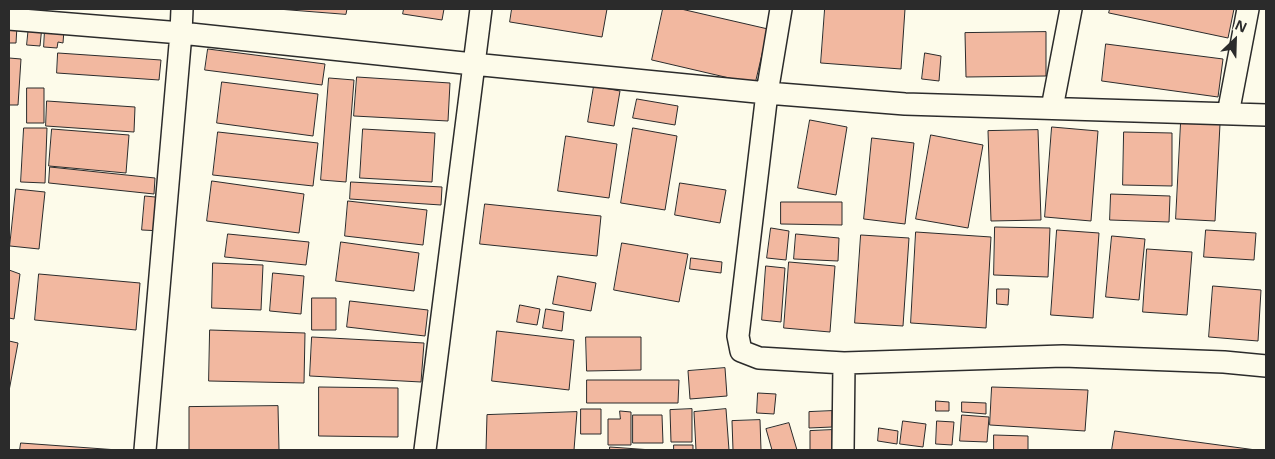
<!DOCTYPE html>
<html>
<head>
<meta charset="utf-8">
<style>
  body { margin:0 }
  #map { position:relative; width:1275px; height:459px; overflow:hidden; background:#fdfbea; font-family:"Open Sans",sans-serif }
  canvas { display:block }
  .frame { position:absolute; inset:0; border:10px solid #2b2b2b; pointer-events:none }
  .north { position:absolute; left:1210px; top:15px; width:50px; height:50px; -webkit-text-stroke:4px #fdfbea; paint-order:stroke; rotate:24deg; font-size:14px; font-weight:700; line-height:20px; text-align:center; color:#2b2b2b }
  .north::after { content:''; display:block; margin:auto; width:18px; height:22px; background:#2b2b2b; clip-path:polygon(50% 0,100% 100%,50% 72%,0 100%) }
</style>
</head>
<body>
<div id="map">
<canvas width="1275" height="459"></canvas>
<div class="frame"></div>
<div class="north">N</div>
</div>
<script>
const ctx = document.querySelector('canvas').getContext('2d');
ctx.lineJoin = 'round';
function fill(path, color) { ctx.fillStyle = color; ctx.fill(path, 'evenodd'); }
function strokePath(path, color, width, dash) { ctx.strokeStyle = color; ctx.lineWidth = width; ctx.lineCap = dash ? 'butt' : 'round'; ctx.setLineDash(dash || []); ctx.stroke(path); }
const building = new Path2D(`
  M278,9H347L346,14Z
  M404,9H444L442,20L403,14Z
  M512,9H607L602,37L510,22Z
  M663,9H681L768,29L755,84L652,60Z
  M825,9H905L901,69L821,63Z
  M1110,9H1234L1228,38L1109,13Z
  M29,25L42,26L40,46L27,45Z
  M9,26H17L16,43H9Z
  M45,29L64,30L63,43L58,42L57,48L44,47Z
  M1046,32V76L966,77L965,33Z
  M1106,44L1223,59L1218,97L1102,81Z
  M208,49L325,64L322,85L205,70Z
  M58,53L161,60L159,80L57,73Z
  M925,53L941,56L939,81L922,79Z
  M9,58L21,59L18,105H9Z
  M357,77L450,83L448,121L354,116Z
  M329,78L354,80L346,182L321,180Z
  M222,82L318,94L313,136L217,123Z
  M594,86L620,91L614,126L588,122Z
  M27,88H44V123H27Z
  M637,99L678,106L675,125L633,118Z
  M47,101L135,107L134,132L46,126Z
  M810,120L847,127L836,195L798,188Z
  M1181,122L1220,124L1215,221L1176,219Z
  M1052,127L1098,131L1091,221L1045,217Z
  M24,128H47L45,183L21,182Z
  M633,128L677,136L665,210L621,203Z
  M52,129L129,135L126,173L49,166Z
  M363,129L435,133L432,182L360,178Z
  M1038,130L1041,220L991,221L988,131Z
  M218,132L318,143L313,186L213,175Z
  M1124,132L1172,133V186L1123,185Z
  M931,135L983,145L968,228L916,219Z
  M566,136L617,144L609,198L558,191Z
  M872,138L914,143L905,224L864,219Z
  M50,167L155,178L154,194L49,183Z
  M212,181L304,194L299,233L207,221Z
  M351,182L442,187L441,205L350,199Z
  M680,183L726,190L720,223L675,215Z
  M16,189L45,192L39,249L10,246Z
  M1111,194L1170,196L1169,222L1110,220Z
  M145,196L165,198L162,231L142,230Z
  M348,201L427,210L423,245L345,236Z
  M781,202H842V225L781,224Z
  M485,204L601,216L597,256L480,244Z
  M995,227L1050,228L1048,277L994,275Z
  M771,228L789,231L786,260L767,258Z
  M1057,230L1099,233L1093,318L1051,315Z
  M1206,230L1256,233L1254,260L1204,257Z
  M916,232L991,237L986,328L911,323Z
  M228,234L309,242L306,265L225,257Z
  M796,234L839,238L838,261L794,259Z
  M861,235L909,238L903,326L855,323Z
  M1112,236L1145,239L1139,300L1106,297Z
  M341,242L419,253L414,291L336,281Z
  M622,243L688,254L679,302L614,290Z
  M1147,249L1192,252L1187,315L1143,312Z
  M691,258L722,262L721,273L690,269Z
  M789,262L835,266L830,332L784,328Z
  M213,263L263,265L261,310L212,308Z
  M766,266L785,268L781,322L762,320Z
  M9,270L20,274L14,319L9,318Z
  M273,273L304,276L301,314L270,311Z
  M39,274L140,283L136,330L35,320Z
  M558,276L596,283L591,311L553,304Z
  M1213,286L1261,290L1258,341L1209,337Z
  M997,289H1009L1008,305L997,304Z
  M312,298H336V330H312Z
  M350,301L428,310L425,336L347,327Z
  M520,305L540,309L537,325L517,322Z
  M546,309L564,312L562,331L543,328Z
  M210,330L305,333L304,383L209,381Z
  M497,331L574,340L569,390L492,381Z
  M312,337L424,343L421,382L310,376Z
  M586,337H641V370L587,371Z
  M9,341L18,343L9,391Z
  M725,368L727,396L690,399L688,371Z
  M587,380H679L678,403H587Z
  M319,387L398,388V437L319,436Z
  M992,387L1088,390L1085,431L990,425Z
  M758,393L776,394L774,414L757,413Z
  M936,401L949,402V411H936Z
  M962,402L986,403V414L962,412Z
  M278,406L279,450H189V407Z
  M581,409H601V434H581Z
  M692,409V442H671L670,410Z
  M726,409L729,450H696L694,412Z
  M620,411L631,412V445H608V419H620Z
  M832,411V427L809,428V412Z
  M577,412L574,450H486L487,415Z
  M633,415H662L663,443H633Z
  M962,415L989,417L987,442L960,441Z
  M760,420L761,450H733L732,421Z
  M903,421L926,424L923,447L900,444Z
  M937,421L954,422L952,445L936,444Z
  M789,423L797,450H772L766,429Z
  M879,428L898,431L897,444L878,441Z
  M832,430V450H810V431Z
  M1115,431L1256,450H1112Z
  M994,435L1028,436V450H994Z
  M21,443L118,450H20Z
  M674,445H693V450H674Z
  M610,447L652,450H610Z`);
fill(building, '#f2b8a0');
strokePath(building, '#2b2b2b', 1);
const street = new Path2D(`
  M781,9L767,93L738,336L741,351L759,358L844,363L1063,356L1224,362L1266,366
  M9,19L181,33L473,64L767,93L905,104L1266,115
  M1052,108L1071,9
  M1228,114L1248,9
  M145,450L181,33L182,9
  M425,450L481,9
  M843,450L844,363`);
strokePath(street, '#2b2b2b', 24);
strokePath(street, '#fdfbea', 21);
</script>
</body>
</html>
